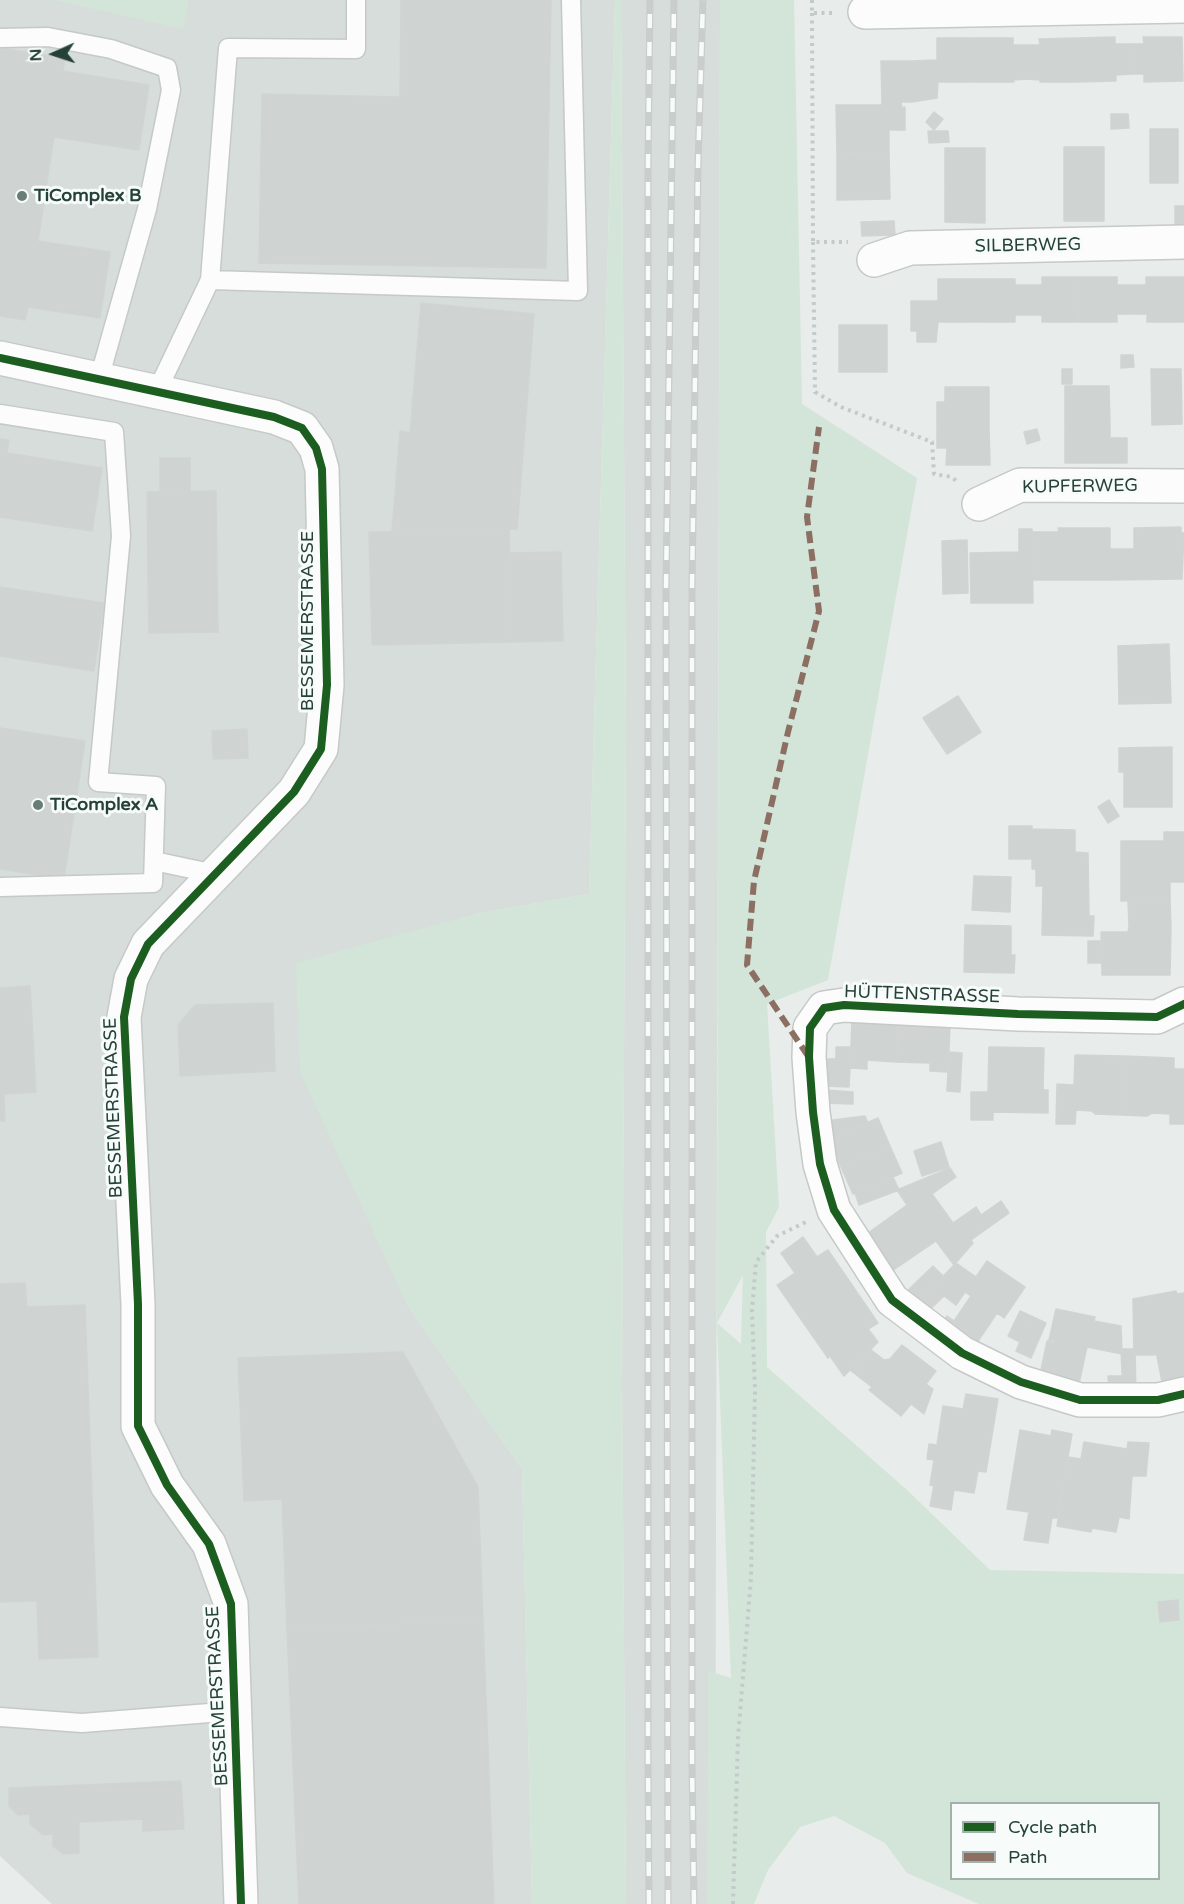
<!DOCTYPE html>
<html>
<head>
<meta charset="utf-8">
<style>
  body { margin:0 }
  #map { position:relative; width:1184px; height:1904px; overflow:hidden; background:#e8ecea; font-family:"Varela Round",sans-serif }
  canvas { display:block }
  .legend { position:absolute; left:950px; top:1802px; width:210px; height:78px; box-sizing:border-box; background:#f7fbf9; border:2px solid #a3b1ad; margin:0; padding:8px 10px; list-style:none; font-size:18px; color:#25413a }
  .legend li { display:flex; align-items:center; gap:12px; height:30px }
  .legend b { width:30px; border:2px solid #a3b1ad }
  .north { position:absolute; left:24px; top:24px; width:60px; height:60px; -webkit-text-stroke:4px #f7fbf9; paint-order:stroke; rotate:267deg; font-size:16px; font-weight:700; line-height:24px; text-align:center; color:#25413a }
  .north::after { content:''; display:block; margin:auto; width:21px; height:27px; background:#25413a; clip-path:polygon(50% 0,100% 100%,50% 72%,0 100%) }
</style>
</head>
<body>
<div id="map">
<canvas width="1184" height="1904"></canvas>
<ul class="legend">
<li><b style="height:8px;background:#1b5e20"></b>Cycle path</li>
<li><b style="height:8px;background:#8d6e63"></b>Path</li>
</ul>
<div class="north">N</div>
</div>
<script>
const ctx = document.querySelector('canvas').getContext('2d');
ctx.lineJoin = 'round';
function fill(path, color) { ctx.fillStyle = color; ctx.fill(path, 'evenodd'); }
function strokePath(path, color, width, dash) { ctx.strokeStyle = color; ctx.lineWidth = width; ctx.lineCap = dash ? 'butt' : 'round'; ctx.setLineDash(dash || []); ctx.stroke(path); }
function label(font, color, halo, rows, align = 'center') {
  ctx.font = font + ' "Varela Round",sans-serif'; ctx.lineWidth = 6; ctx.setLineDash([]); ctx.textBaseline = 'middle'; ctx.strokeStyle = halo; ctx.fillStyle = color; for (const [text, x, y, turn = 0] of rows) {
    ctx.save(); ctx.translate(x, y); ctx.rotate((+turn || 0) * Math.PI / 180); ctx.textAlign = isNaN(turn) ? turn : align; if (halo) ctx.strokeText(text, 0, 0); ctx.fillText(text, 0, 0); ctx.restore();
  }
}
fill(new Path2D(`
  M0,0H615L589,894L475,914L407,1305L522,1469L532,1904H52L0,1856Z
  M621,0H720L715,1904H626L622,1381L626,733Z`), '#d6ddda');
fill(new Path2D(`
  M54,0H189L183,29Z
  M615,0H621L626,733L622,1381L626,1904H532L522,1469L407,1305L300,1072L296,963L475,914L589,894Z
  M720,0H794L802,404L917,478L828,980L767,1004L779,1207L766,1232L767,1367L907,1490L990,1570L1184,1574V1904H979L907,1873L885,1843L834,1816L800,1827L768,1870L754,1904H707L708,1671L731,1678L717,1323ZM743,1275L741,1343V1344L717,1323ZM952,1804H1158V1878H952Z`), '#d2e5d8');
const building = new Path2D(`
  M401,0H551L546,268L259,263L262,94L400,97Z
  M1115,37V44H1131L1132,74L1116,75V81L1077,82V38Z
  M1143,37H1182L1183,81L1144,82V74H1132L1131,44H1144Z
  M937,38H973V82H938L937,98L912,102V61L937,60Z
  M973,38H1013V45H1028V79L1013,80L1014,82H973Z
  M1077,38V82H1040V80L1028,79V45H1040L1039,39Z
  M0,48L65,58L63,71L149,85L139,150L54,137L38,241L110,252L100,318L28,307L25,320L0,316Z
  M881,61H912V102H901L902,108L905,107V130H889V152L837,153L836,105H882Z
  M934,112L943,119L934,130L926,122Z
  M1111,114H1128L1129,128L1111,129Z
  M1150,129H1178V183H1150Z
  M928,131H948L949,142L929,143Z
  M1064,147H1104V184H1064Z
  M945,148H985V185H945Z
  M889,152L890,199L837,200V153Z
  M1064,184H1104V221H1064Z
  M945,185H985V223L945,222Z
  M1175,206H1184V227H1175Z
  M894,221L895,235L862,236L861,222Z
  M1042,277H1078L1079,322H1042V315H1029V285H1042Z
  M1078,277H1117V285H1133V314H1117V322H1079Z
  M1146,277H1184V322H1147V314H1133V285H1146Z
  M938,279H976V322H938L936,342H917V331H911V301H938Z
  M976,279H1015V285H1029V315H1015V322H976Z
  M421,303L534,314L517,529L392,531L400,431L410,433Z
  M839,325H887V372H839Z
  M1121,355H1133L1134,367L1121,368Z
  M1062,369H1072V384H1062Z
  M1151,369H1181L1182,424L1152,425Z
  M1065,386H1109L1110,425H1065Z
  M945,387H989V425H937V402H945Z
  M937,425H989L990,465H946L947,448H937Z
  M1065,425H1110V438H1127V463H1065Z
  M1037,429L1040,440L1027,444L1024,432Z
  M0,439L9,440L7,453L102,468L92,531L0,517Z
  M160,458H190V492H160Z
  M216,491L217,578H148L147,492Z
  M1181,527V533H1184L1182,579L1110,580V549H1134V528Z
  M1058,528H1110V580H1033V532H1059Z
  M509,529L511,642L372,645L369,532Z
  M1019,529H1032L1033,603H971L970,553L1019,552Z
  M967,540L968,593L943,594L942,541Z
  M561,552L563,641L511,642L509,553Z
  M148,578H217L218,632L149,633Z
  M0,587L104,603L94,671L0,656Z
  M1169,644L1171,703L1119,704L1118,646Z
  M958,696L981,732L947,754L923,718Z
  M0,728L85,741L64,879L0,869Z
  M247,729L248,758L213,759L212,731Z
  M1172,747V807H1124V772H1119V748Z
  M1109,800L1119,816L1108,823L1098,807Z
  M1009,826H1032V859H1009Z
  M1032,829L1075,830V852L1088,853L1089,916H1094L1093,936L1042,935L1043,886H1036V869H1032Z
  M1164,832H1184V882H1170V841H1164Z
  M1121,841H1170V900L1121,901Z
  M974,876L1011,877L1010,912L972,910Z
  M1128,900H1170L1171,927H1129Z
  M965,925L1011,926V955H1015L1014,973L964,972Z
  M1129,927H1171L1170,975H1117V932H1128Z
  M1101,932H1117V975H1102Z
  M1088,941H1101L1102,963H1088Z
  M30,986L36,1092L4,1094L5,1121H0V988Z
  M273,1003L275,1071L180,1076L178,1025L195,1005Z
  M852,1020L898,1023L896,1062L867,1060V1069L850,1068Z
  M898,1023L950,1025L948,1072L930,1071V1063L896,1062Z
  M836,1047H851L849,1087L824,1086L823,1059H836Z
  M989,1047L1044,1048L1043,1090H1048V1113L993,1112V1120H971V1092H988Z
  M949,1052L962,1053L960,1092L947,1091Z
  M1075,1055L1123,1056L1122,1115L1095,1114L1092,1111L1076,1110L1075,1124H1056L1057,1084L1074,1085Z
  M1123,1056L1174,1058V1069H1184V1124H1170V1114L1152,1113L1147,1116L1122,1115Z
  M825,1090L853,1092V1104L824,1103Z
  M865,1116L868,1123L832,1138L825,1121Z
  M878,1118L890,1146L841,1167L830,1139Z
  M941,1142L949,1167L922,1176L914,1151Z
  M890,1146L902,1173L853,1194L841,1167Z
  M950,1168L956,1177L932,1194L953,1223L976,1207L981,1215L1001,1201L1009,1213L971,1240L973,1243L954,1265L936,1241L886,1275L861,1238L907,1205L897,1190Z
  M893,1177L899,1190L859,1205L855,1193Z
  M803,1237L817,1257L828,1250L878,1323L868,1329L878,1342L844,1376L830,1356L828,1358L777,1285L795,1273L781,1253Z
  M987,1261L1025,1287L1004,1318L997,1313L970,1353L937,1331L947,1316L954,1321L971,1296L965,1292L956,1305L944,1296L922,1317L913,1307L956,1263L976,1277Z
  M933,1266L944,1277L913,1307L902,1296Z
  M25,1283L27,1307L85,1305L98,1657L39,1659L37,1601L0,1602V1284Z
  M1176,1291L1177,1294L1184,1293V1388L1164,1392L1157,1356L1153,1350L1154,1355H1134L1133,1299Z
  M1056,1309L1095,1317L1094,1321L1121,1326L1122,1354L1087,1347L1078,1388L1039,1380L1047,1341L1054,1343V1341L1049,1340Z
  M1020,1311L1031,1316L1020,1342L1008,1336Z
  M1031,1316L1046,1323L1031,1358L1016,1351Z
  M902,1345L936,1371L926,1384L933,1389L924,1414L911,1404L901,1416L869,1390L872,1387L850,1370L870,1349L884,1360L890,1359Z
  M1121,1349H1135L1136,1393H1123Z
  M403,1352L478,1487L483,1621L287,1628L282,1499L244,1501L238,1358Z
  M1108,1376H1122L1123,1393L1109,1394Z
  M966,1394L998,1399L986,1472L978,1471L974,1493L954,1490L951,1510L930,1506L934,1486L930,1485L934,1460L927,1459L929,1444L937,1445L943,1406L963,1409Z
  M1020,1430L1051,1436L1052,1430L1072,1434L1057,1518H1052L1048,1543L1024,1540L1029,1512L1007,1509Z
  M1084,1442L1127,1449L1128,1442L1149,1443L1146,1476H1132L1129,1519L1119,1517L1116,1532L1092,1528L1091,1532L1057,1526L1068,1457L1081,1459Z
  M1178,1600L1179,1620L1160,1622L1158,1602Z
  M483,1621L494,1904H299L287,1628Z
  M181,1781L184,1829L143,1831V1819L79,1822V1853L63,1854L53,1846V1834L43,1835L30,1824V1814L18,1815L9,1806V1788Z`);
fill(building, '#cfd3d2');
strokePath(building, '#d0d5d3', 1.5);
const lane = new Path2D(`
  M0,38L48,37L111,49L167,68L171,90L147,209L99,379
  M210,280L578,291L571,0
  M157,391L210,280L228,48L356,49V0
  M0,414L114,432L121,536L98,782L156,786L153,883L0,887
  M154,861L215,874
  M0,1717L82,1723L235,1711`);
const street = new Path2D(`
  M865,12L1184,6
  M874,260L910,248L1184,242
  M0,358L274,417L302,428L316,448L322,469L327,685L321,749L294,792L148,944L131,979L124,1017L138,1304V1426L167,1485L209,1544L231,1604L241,1904
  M979,504L1020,485L1184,486
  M1184,1004L1157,1017L1018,1014L844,1005L824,1008L810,1028L809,1057L813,1112L820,1164L834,1210L892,1300L962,1353L1021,1382L1080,1400H1158L1184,1394`);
strokePath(lane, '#c5c9c7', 21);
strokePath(street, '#c5c9c7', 36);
strokePath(new Path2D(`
  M812,0V13H834
  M812,13L813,242H848
  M813,242L815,392L841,407L932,442L934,474L952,477L957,482
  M733,1904L738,1738L751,1578L755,1390L752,1310L756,1262L777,1236L806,1222`), '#c3cbca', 4, [3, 4.5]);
strokePath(lane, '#fcfcfc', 18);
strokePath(street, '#fcfcfc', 33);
const rail = new Path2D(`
  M649,1904L648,1759V165L650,0
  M668,1904L666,588L674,0
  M694,1904L692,1762V588L698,165L703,0`);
strokePath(rail, '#c9cdcb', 7);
strokePath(rail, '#f7fbf9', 4.5, [14]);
strokePath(new Path2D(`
  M808,1056L747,965L754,881L788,732L819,611L807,517L819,427`), '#8d6e63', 6, [12, 6]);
strokePath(new Path2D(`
  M0,358L274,417L302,428L316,448L322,469L327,685L321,749L294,792L148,944L131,979L124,1017L138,1304V1426L167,1485L209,1544L231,1604L241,1904
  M1184,1004L1157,1017L1018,1014L844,1005L824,1008L810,1028L809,1057L813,1112L820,1164L834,1210L892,1300L962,1353L1021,1382L1080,1400H1158L1184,1394`), '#1b5e20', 8);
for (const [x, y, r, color] of [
  [22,196,6,"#697d78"],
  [38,805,6,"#697d78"]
]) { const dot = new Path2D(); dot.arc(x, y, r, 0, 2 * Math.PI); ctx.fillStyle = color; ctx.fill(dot); strokePath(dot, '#f7fbf9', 2); }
label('bold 18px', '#25413a', '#f7fbf9', [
  ["TiComplex B",34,196],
  ["TiComplex A",50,805]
], 'left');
label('18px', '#25413a', '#f7fbf9', [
  ["SILBERWEG",1028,246,-1],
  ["KUPFERWEG",1080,487,-1],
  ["BESSEMERSTRASSE",308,621,-90],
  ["HÜTTENSTRASSE",922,995,2],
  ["BESSEMERSTRASSE",114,1108,-92],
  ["BESSEMERSTRASSE",218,1696,-93]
]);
</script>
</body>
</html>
